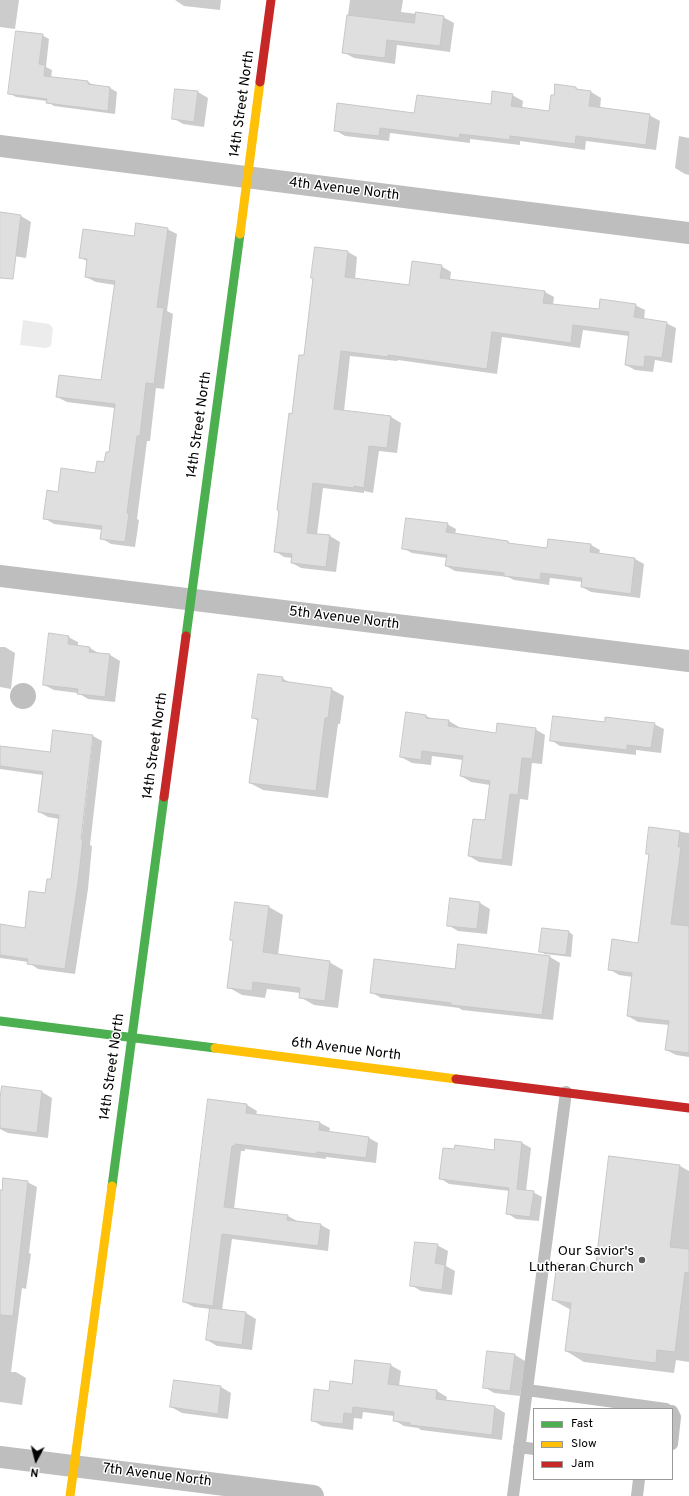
<!DOCTYPE html>
<html>
<head>
<meta charset="utf-8">
<style>
  body { margin:0 }
  #map { position:relative; width:689px; height:1496px; overflow:hidden; background:#fff; font-family:Overpass,sans-serif }
  canvas { display:block }
  .legend { position:absolute; left:533px; top:1408px; width:140px; height:72px; box-sizing:border-box; background:#fff; border:1px solid #999; margin:0; padding:5px 7px; list-style:none; font-size:12px; color:#000 }
  .legend li { display:flex; align-items:center; gap:8px; height:20px }
  .legend b { width:20px; border:1px solid #999 }
  .north { position:absolute; left:16px; top:1440px; width:40px; height:40px; -webkit-text-stroke:3px #fff; paint-order:stroke; rotate:187deg; font-size:11px; font-weight:700; line-height:16px; text-align:center; color:#000 }
  .north::after { content:''; display:block; margin:auto; width:14px; height:18px; background:#000; clip-path:polygon(50% 0,100% 100%,50% 72%,0 100%) }
</style>
</head>
<body>
<div id="map">
<canvas width="689" height="1496"></canvas>
<ul class="legend">
<li><b style="height:5px;background:#4caf50"></b>Fast</li>
<li><b style="height:5px;background:#ffc107"></b>Slow</li>
<li><b style="height:5px;background:#c62828"></b>Jam</li>
</ul>
<div class="north">N</div>
</div>
<script>
const ctx = document.querySelector('canvas').getContext('2d');
ctx.lineJoin = 'round';
function fill(path, color) { ctx.fillStyle = color; ctx.fill(path, 'evenodd'); }
function strokePath(path, color, width, dash) { ctx.strokeStyle = color; ctx.lineWidth = width; ctx.lineCap = dash ? 'butt' : 'round'; ctx.setLineDash(dash || []); ctx.stroke(path); }
function label(font, color, halo, rows, align = 'center') {
  ctx.font = font + ' Overpass,sans-serif'; ctx.lineWidth = 3; ctx.setLineDash([]); ctx.textBaseline = 'middle'; ctx.strokeStyle = halo; ctx.fillStyle = color; for (const [text, x, y, turn = 0] of rows) {
    ctx.save(); ctx.translate(x, y); ctx.rotate((+turn || 0) * Math.PI / 180); ctx.textAlign = isNaN(turn) ? turn : align; if (halo) ctx.strokeText(text, 0, 0); ctx.fillText(text, 0, 0); ctx.restore();
  }
}
fill(new Path2D(`
  M23,320L49,324L53,328L51,346L46,348L20,345Z`), '#ececec');
fill(new Path2D(`
  M10 696a13 13 0 1 1 26 0a13 13 0 1 1-26 0Z`), '#bfbfbf');
fill(new Path2D(`
  M0,0H19L15,29L0,27Z
  M175,0H221L220,10L184,6Z
  M350,0H403L401,12L443,17L454,23L450,52L397,45L395,64L354,58L343,52Z
  M42,35L49,39L46,67L52,70L51,78L88,82L95,86L110,88L117,92L115,114L54,106L47,101L16,97L9,93Z
  M576,88L581,91L591,92L601,98L600,109L649,115L660,121L656,150L586,141L585,150L520,141V145L470,139V143L390,133L389,141L345,136L335,130L415,114L492,105L512,95L523,101L522,109L550,112Z
  M198,92L208,98L204,127L183,124L173,118Z
  M679,136L689,138V175L685,174L675,168Z
  M0,213L21,216L31,222L26,258L0,254Z
  M167,229L177,234L167,311L173,314L164,389L156,388L150,441H147L137,519L139,520L135,547L111,544L101,538L102,530L54,524L44,518L59,493L96,474L105,463L110,453L115,408L67,402L57,397L102,381L115,285L96,282L86,277L88,262L80,257L135,237Z
  M348,252L357,257L355,280L410,286L441,266L451,272L450,280L545,292L554,297L553,305L600,310L635,305L645,310L644,319L666,323L676,328L672,363L655,360L653,372L635,370L626,365L629,336L583,330L580,348L502,337L497,374L398,360L397,361L350,356L344,411L391,417L401,423L397,453L379,451L373,493L364,491V493L323,488L317,535L330,536L340,542L336,572L301,568L292,563V558L284,557L275,551L292,415L305,357Z
  M447,524L456,529L455,535L508,542L513,545L548,549L591,545L600,550L599,554L635,559L644,564L640,598L591,592L582,587L583,582L550,578L549,585L514,580L508,577L455,571L446,566L447,558L412,553L403,548Z
  M68,637L78,642V646L90,648L100,654L110,655L120,661L115,702L88,699L78,693L54,690L44,685Z
  M0,647H5L15,653L11,689L0,687Z
  M282,678L292,684L331,689L344,696L340,724H338L328,798L263,790L250,783L259,721L253,718Z
  M407,713L426,716L433,719L449,721L459,727V729L497,734L535,729L545,735L542,764L532,763L528,800L520,799L512,866L479,862L469,856L486,822L490,785L471,782L461,776L463,760L432,756L431,765L412,763L401,757Z
  M605,723L654,724L664,729L661,753L636,750V755L560,746L551,740Z
  M93,736L102,741L90,845L92,846L88,889L75,974L38,969L28,962L0,958V925L25,929L46,894L52,881L59,819L48,817L39,812L43,775L0,769V747L51,753ZM91,738H93L81,844H79Z
  M650,828L689,833V1057L676,1055L666,1050L669,1025L638,1022L628,1016L633,977L619,975L609,969L639,944L650,855L647,853Z
  M236,903L269,907L283,915L278,955L329,962L343,970L338,1008L314,1005L300,997V993L267,989L265,998L242,995L228,987L234,941Z
  M480,903L490,909L487,934L458,931L448,925Z
  M569,932L573,935L571,957L545,954L560,963L553,1020L462,1010L459,1008L381,998L371,992L456,970L549,957L540,951Z
  M2,1088L42,1092L52,1098L48,1138L8,1133L0,1129V1106Z
  M209,1100L247,1105L257,1111L256,1115L320,1123L330,1128L329,1133L369,1138L378,1143L376,1163L326,1157V1159L245,1149V1151H241L234,1209L288,1216L297,1221L321,1225L330,1230L328,1251L232,1239L222,1310L246,1313L256,1319L252,1350L217,1346L207,1340L211,1309L194,1307L184,1302Z
  M496,1140L522,1143L531,1148L526,1191L533,1192L542,1197L539,1221L516,1219L507,1213L510,1191L449,1184L440,1178L495,1151Z
  M680,1166L689,1171V1362L676,1360L674,1373L584,1362L566,1351L571,1310L553,1300L595,1269Z
  M27,1182L37,1187L29,1253L31,1254L26,1289L22,1288L11,1372H16L26,1378L22,1405L0,1402V1191Z
  M437,1245L448,1251L446,1266L455,1271L452,1295L421,1291L411,1285Z
  M515,1355L525,1361L520,1396L494,1393L484,1387Z
  M390,1365L401,1371L399,1386L437,1391L447,1397L446,1401L495,1407L505,1413L502,1440L421,1430L418,1428L404,1426L394,1420V1416L363,1412L362,1419L354,1418L353,1430L322,1426L312,1420L330,1392L353,1385Z
  M175,1381L221,1387L231,1393L228,1419L182,1413L171,1407Z`), '#0003');
const building = new Path2D(`
  M416,12L444,16L440,46L387,40L385,58L342,53L347,15L414,23Z
  M16,31L43,34L39,64L45,65L44,76L88,81V84L110,87L108,111L46,103L47,99L8,94Z
  M555,84L576,87V89L591,91L589,106L650,114L646,145L576,136L575,144L510,136V140L460,134L459,138L380,128L379,136L334,131L337,103L414,113L417,95L491,104L492,91L513,94L511,106L549,111L551,95H554Z
  M175,89L198,91L194,122L172,119Z
  M0,212L21,215L13,279L0,278Z
  M136,223L168,228L157,307L164,308L154,384L146,383L140,436H137L127,513L129,514L125,542L100,539L102,526L43,519L47,490L58,492L61,468L95,473L97,461L104,462L106,452H109L115,404L56,397L59,375L101,380L115,281L85,277L87,259L79,258L83,229L134,236Z
  M315,247L348,251L345,277L409,285L412,261L442,265L440,278L545,291L543,303L599,309L600,299L636,304L634,317L667,322L662,358L645,356L644,367L625,365L629,332L573,325L571,343L492,332L487,369L388,355V357L341,351L334,409L391,416L387,448L369,446L364,488L354,486V488L313,483L307,533L330,535L326,567L291,563L292,554L274,552L279,511L277,510L289,413L292,414L299,355H304L313,278H311Z
  M406,518L448,523L446,532L508,541V543L547,548L548,539L591,544L590,552L635,558L631,594L581,587L582,578L541,573L540,580L504,576V573L445,566L447,555L402,549Z
  M49,633L69,636L68,644L90,647L89,652L110,654L105,697L77,694L78,689L43,685Z
  M258,674L283,677L282,681L332,688L328,718H325L316,791L249,783L258,719L252,718Z
  M406,712L426,715V718L449,720L448,726L496,733L497,723L536,728L532,759L522,758L518,795L510,794L502,860L468,856L473,819L485,820L490,781L460,776L463,756L422,751L421,760L400,757Z
  M553,716L605,722V717L655,723L651,748L627,745V750L550,741Z
  M53,730L93,735L81,839H83L78,883L65,969L27,964L28,959L0,955V924L25,928L29,891L45,893L47,879H51L59,815L38,812L43,772L0,766V746L50,752Z
  M649,827L680,831L678,847H681L671,924L689,926V1053L665,1050L669,1021L627,1016L632,973L608,970L612,939L638,943L649,854H646Z
  M450,898L480,902L477,929L447,926Z
  M235,902L269,906L263,952L330,961L325,1001L299,998L300,988L253,982L252,991L227,988L233,941L230,940Z
  M542,928L569,931L566,955L539,952Z
  M458,944L550,956L542,1015L451,1005V1003L370,993L374,959L455,969Z
  M2,1086L42,1091L37,1133L0,1128V1099Z
  M208,1099L247,1104L246,1113L320,1122L319,1130L369,1137L366,1158L317,1152L316,1154L235,1144V1146H232L224,1207L288,1215L287,1220L321,1224L318,1246L222,1234L213,1306L183,1302Z
  M495,1139L522,1142L517,1189L534,1191L530,1217L506,1214L509,1188L439,1179L443,1148L454,1149L455,1145L494,1150Z
  M609,1156L680,1165L670,1247L689,1249V1273L685,1272L675,1352L657,1350L656,1363L565,1351L571,1303L552,1300L557,1263L595,1268Z
  M3,1178L28,1181L13,1316L0,1315V1190H2Z
  M415,1242L438,1244L435,1263L445,1265L442,1290L410,1286Z
  M210,1308L246,1312L242,1345L206,1340Z
  M487,1351L515,1354L510,1391L483,1388Z
  M355,1360L391,1364L388,1384L437,1390L436,1399L495,1406L492,1435L410,1425V1423L393,1421L394,1412L353,1407L352,1414L344,1413L343,1424L311,1421L314,1389L329,1391L330,1381L352,1384Z
  M174,1380L221,1386L218,1414L170,1407Z`);
fill(building, '#dfdfdf');
strokePath(building, '#c7c7c7', 1);
strokePath(new Path2D(`
  M527,1390L666,1409
  M672,1411L675,1417L672,1444
  M519,1447L534,1449
  M513,1496L566,1092
  M637,1496L639,1479`), '#bebebe', 12);
strokePath(new Path2D(`
  M0,146L689,233
  M0,576L689,661
  M0,1457L313,1496`), '#bebebe', 22);
strokePath(new Path2D(`
  M186,636L240,234
  M0,1021L215,1048
  M112,1186L164,797`), '#4caf50', 9);
strokePath(new Path2D(`
  M240,234L260,82
  M215,1048L456,1079
  M70,1496L112,1186`), '#ffc107', 9);
strokePath(new Path2D(`
  M260,82L271,0
  M164,797L186,636
  M456,1079L689,1108`), '#c62828', 9);
for (const [x, y, r, color] of [
  [642,1260,4,"#595959"]
]) { const dot = new Path2D(); dot.arc(x, y, r, 0, 2 * Math.PI); ctx.fillStyle = color; ctx.fill(dot); strokePath(dot, '#fff', 1.5); }
label('14px', '#000', '#fff', [
  ["14th Street North",243,104,-82],
  ["4th Avenue North",344,190,7],
  ["14th Street North",200,425,-82],
  ["5th Avenue North",344,619,7],
  ["14th Street North",156,746,-82],
  ["6th Avenue North",346,1050,7],
  ["14th Street North",113,1067,-82],
  ["7th Avenue North",157,1476,7]
]);
label('14px', '#000', '#fff', [
  ["Our Savior's",634,1252],
  ["Lutheran Church",634,1268]
], 'right');
</script>
</body>
</html>
